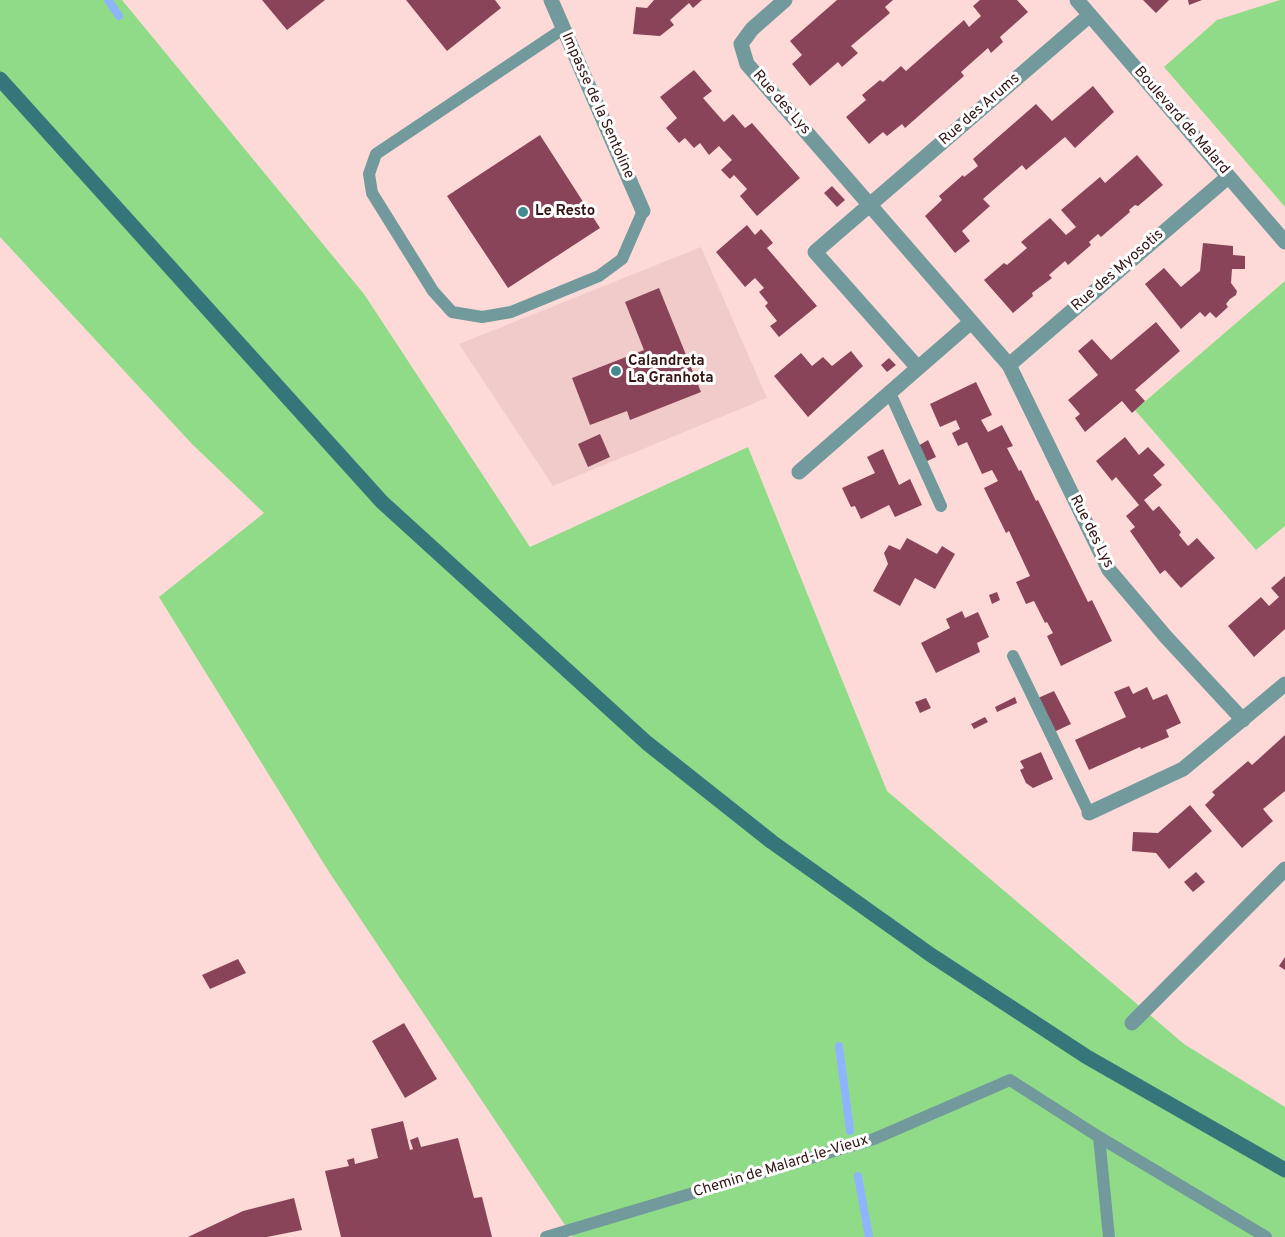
<!DOCTYPE html>
<html>
<head>
<meta charset="utf-8">
<style>
  body { margin:0 }
  canvas { display:block; background:#fddad8 }
</style>
</head>
<body>
<canvas width="1285" height="1237"></canvas>
<script>
const ctx = document.querySelector('canvas').getContext('2d');
ctx.lineJoin = 'round';
function fill(path, color) { ctx.fillStyle = color; ctx.fill(path, 'evenodd'); }
function strokePath(path, color, width, dash) { ctx.strokeStyle = color; ctx.lineWidth = width; ctx.lineCap = dash ? 'butt' : 'round'; ctx.setLineDash(dash || []); ctx.stroke(path); }
function label(font, color, halo, rows, align = 'center') {
  ctx.font = font + ' Overpass,sans-serif'; ctx.lineWidth = 6; ctx.setLineDash([]); ctx.textBaseline = 'middle'; ctx.strokeStyle = halo; ctx.fillStyle = color; for (const [text, x, y, turn = 0] of rows) {
    ctx.save(); ctx.translate(x, y); ctx.rotate((+turn || 0) * Math.PI / 180); ctx.textAlign = isNaN(turn) ? turn : align; if (halo) ctx.strokeText(text, 0, 0); ctx.fillText(text, 0, 0); ctx.restore();
  }
}
fill(new Path2D(`
  M701,247L767,398L553,486L459,344Z`), '#f1cbc9');
fill(new Path2D(`
  M0,0H122L364,294L530,547L748,447L887,791L1184,1044L1285,1107V1237H573L329,872L159,597L264,513L192,444L0,237Z
  M1280,0H1285V207L1164,67L1217,20Z
  M1285,281V526L1256,550L1135,410Z`), '#90db88');
strokePath(new Path2D(`
  M108,0L119,16
  M839,1046L850,1131
  M858,1176L869,1237`), '#8db5fe', 8);
fill(new Path2D(`
  M262,0H325L287,30Z
  M406,0H495L501,8L447,51Z
  M654,0H702L693,8L689,3L670,20L674,25L660,36L633,34L636,7L647,8Z
  M837,0H893L885,7L890,13L851,46L858,53L842,67L838,62L810,86L792,64L802,55L790,41Z
  M980,0H1017L1028,12L1000,37L1003,42L991,53L988,48L961,72L964,76L905,128L902,124L887,136L883,132L869,144L846,117L866,100L862,95L880,80L883,82L901,66L906,71L964,20L969,27L981,16L973,6Z
  M1143,0H1169L1156,13Z
  M1188,0H1202L1189,5Z
  M694,70L712,91L703,98L724,122L733,114L745,128L752,123L800,178L757,216L740,196L747,189L734,175L730,179L721,170L732,160L719,146L709,155L700,143L694,148L685,138L679,143L666,128L677,118L660,97Z
  M1093,86L1114,112L1075,148L1065,137L1026,170L1022,165L983,199L990,206L962,231L970,241L955,253L925,216L942,200L939,196L963,175L964,177L978,166L973,159L1036,104L1052,121Z
  M540,135L600,228L508,288L447,196Z
  M1137,155L1163,185L1138,206L1135,205L1129,210L1130,212L1101,237L1098,234L1089,242L1091,245L1068,265L1065,261L1049,275L1052,278L1032,293L1033,296L1013,313L984,280L1004,263L1007,265L1027,248L1021,242L1050,218L1066,235L1076,227L1061,210L1100,177L1105,183Z
  M832,186L845,200L837,207L824,193Z
  M747,225L755,235L761,229L769,238L773,243L767,248L817,306L779,337L770,326L777,321L765,306L768,303L759,292L764,288L755,278L745,287L716,252Z
  M1203,243L1233,246V255L1245,256V269H1232L1231,283L1237,291L1236,295L1230,299L1226,304L1228,307L1216,318L1210,312L1205,317L1200,312L1181,329L1145,284L1164,268L1181,287L1200,271Z
  M659,288L701,392L630,420L627,411L590,425L572,378L644,350L625,302Z
  M1156,322L1180,351L1135,390L1145,401L1132,413L1122,401L1085,432L1075,418L1080,414L1068,400L1098,375L1078,351L1092,339L1111,360Z
  M851,351L863,366L808,417L774,376L801,353L812,366L823,357L832,366Z
  M889,358L896,365L887,372L881,365Z
  M976,382L992,415L981,420L988,432L1002,425L1013,446L1007,448L1019,471L1021,470L1036,501L1038,500L1088,602L1092,600L1112,641L1061,666L1047,636L1053,633L1047,622L1045,623L1034,601L1026,604L1016,582L1030,576L1009,531L1006,533L984,488L998,481L992,470L982,474L967,442L958,446L952,433L960,429L956,420L940,427L930,404Z
  M600,434L610,457L588,467L578,444Z
  M1125,437L1139,455L1148,447L1165,465L1153,475L1162,485L1144,500L1153,511L1159,506L1181,532L1179,535L1188,546L1197,538L1215,558L1181,588L1165,570L1160,574L1130,531L1135,527L1126,516L1139,505L1116,477L1112,481L1096,461Z
  M928,440L936,457L925,462L918,446Z
  M883,449L899,485L910,479L922,505L895,517L889,505L861,519L855,506L851,507L842,488L875,473L867,457Z
  M907,538L937,554L942,546L955,554L935,589L915,578L900,606L873,591L888,564L884,553L889,545L900,550Z
  M1285,576V629L1254,657L1228,626L1261,597L1269,606L1279,597L1271,588Z
  M997,592L1000,600L992,604L989,595Z
  M962,611L965,618L978,612L989,637L977,643L980,652L936,673L921,643L950,628L946,619Z
  M1129,686L1133,694L1147,687L1153,700L1167,694L1181,723L1166,730L1169,737L1141,749L1140,747L1089,770L1075,740L1126,717L1114,692Z
  M1054,691L1071,724L1054,732L1038,698Z
  M1015,697L1017,703L997,712L995,707Z
  M926,698L931,708L920,713L915,702Z
  M985,717L988,722L974,729L971,724Z
  M1285,735V791L1263,809L1273,821L1242,848L1205,805L1215,795L1212,792L1248,761L1252,765Z
  M1041,752L1053,779L1033,788L1026,783L1020,770L1024,768L1020,761Z
  M1190,805L1212,831L1169,869L1156,853L1132,851L1133,832L1158,833Z
  M1196,872L1205,882L1193,892L1184,882Z
  M1285,957V970L1279,966Z
  M238,959L246,973L210,989L202,975Z
  M404,1023L437,1079L405,1098L372,1041Z
  M403,1121L410,1150L413,1149L410,1140L418,1137L421,1147L458,1138L474,1198L482,1197L492,1237H341L325,1171L349,1166L347,1160L354,1158L355,1164L378,1158L371,1129Z
  M294,1198L302,1230L267,1237H188L243,1211Z`), '#8a4459');
strokePath(new Path2D(`
  M563,29L376,154L369,174L372,193L433,291L452,312L482,317L511,312L599,276L622,259L643,211
  M890,393L941,506
  M1013,656L1089,813
  M1099,1137L1109,1237
  M546,1237L874,1139L1010,1080L1099,1137L1266,1237`), '#729a9d', 12);
strokePath(new Path2D(`
  M551,0L643,211
  M785,0L752,29L741,44L747,64L1009,365L1109,570L1166,637L1243,720
  M1077,0L1285,242
  M971,322L918,368L815,252L1090,15
  M1009,365L1228,177
  M799,472L918,368
  M1089,813L1183,769L1285,684
  M1132,1023L1285,869`), '#729a9d', 15);
strokePath(new Path2D(`
  M0,79L382,502L647,743L772,842L931,955L1087,1057L1285,1170`), '#35767b', 15);
for (const [x, y, r, color] of [
  [523,212,6,"#438b90"],
  [616,371,6,"#438b90"]
]) { const dot = new Path2D(); dot.arc(x, y, r, 0, 2 * Math.PI); ctx.fillStyle = color; ctx.fill(dot); strokePath(dot, '#fff', 2); }
label('15px', '#341515', '#fff', [
  ["Rue des Lys",781,103,49],
  ["Impasse de la Sentoline",597,106,66],
  ["Rue des Arums",980,110,-41],
  ["Boulevard de Malard",1181,121,49],
  ["Rue des Myosotis",1118,271,-41],
  ["Rue des Lys",1091,532,63],
  ["Chemin de Malard-le-Vieux",781,1167,-17]
]);
label('bold 15px', '#341515', '#fff', [
  ["Le Resto",535,212],
  ["Calandreta",628,362],
  ["La Granhota",628,379]
], 'left');
</script>
</body>
</html>
